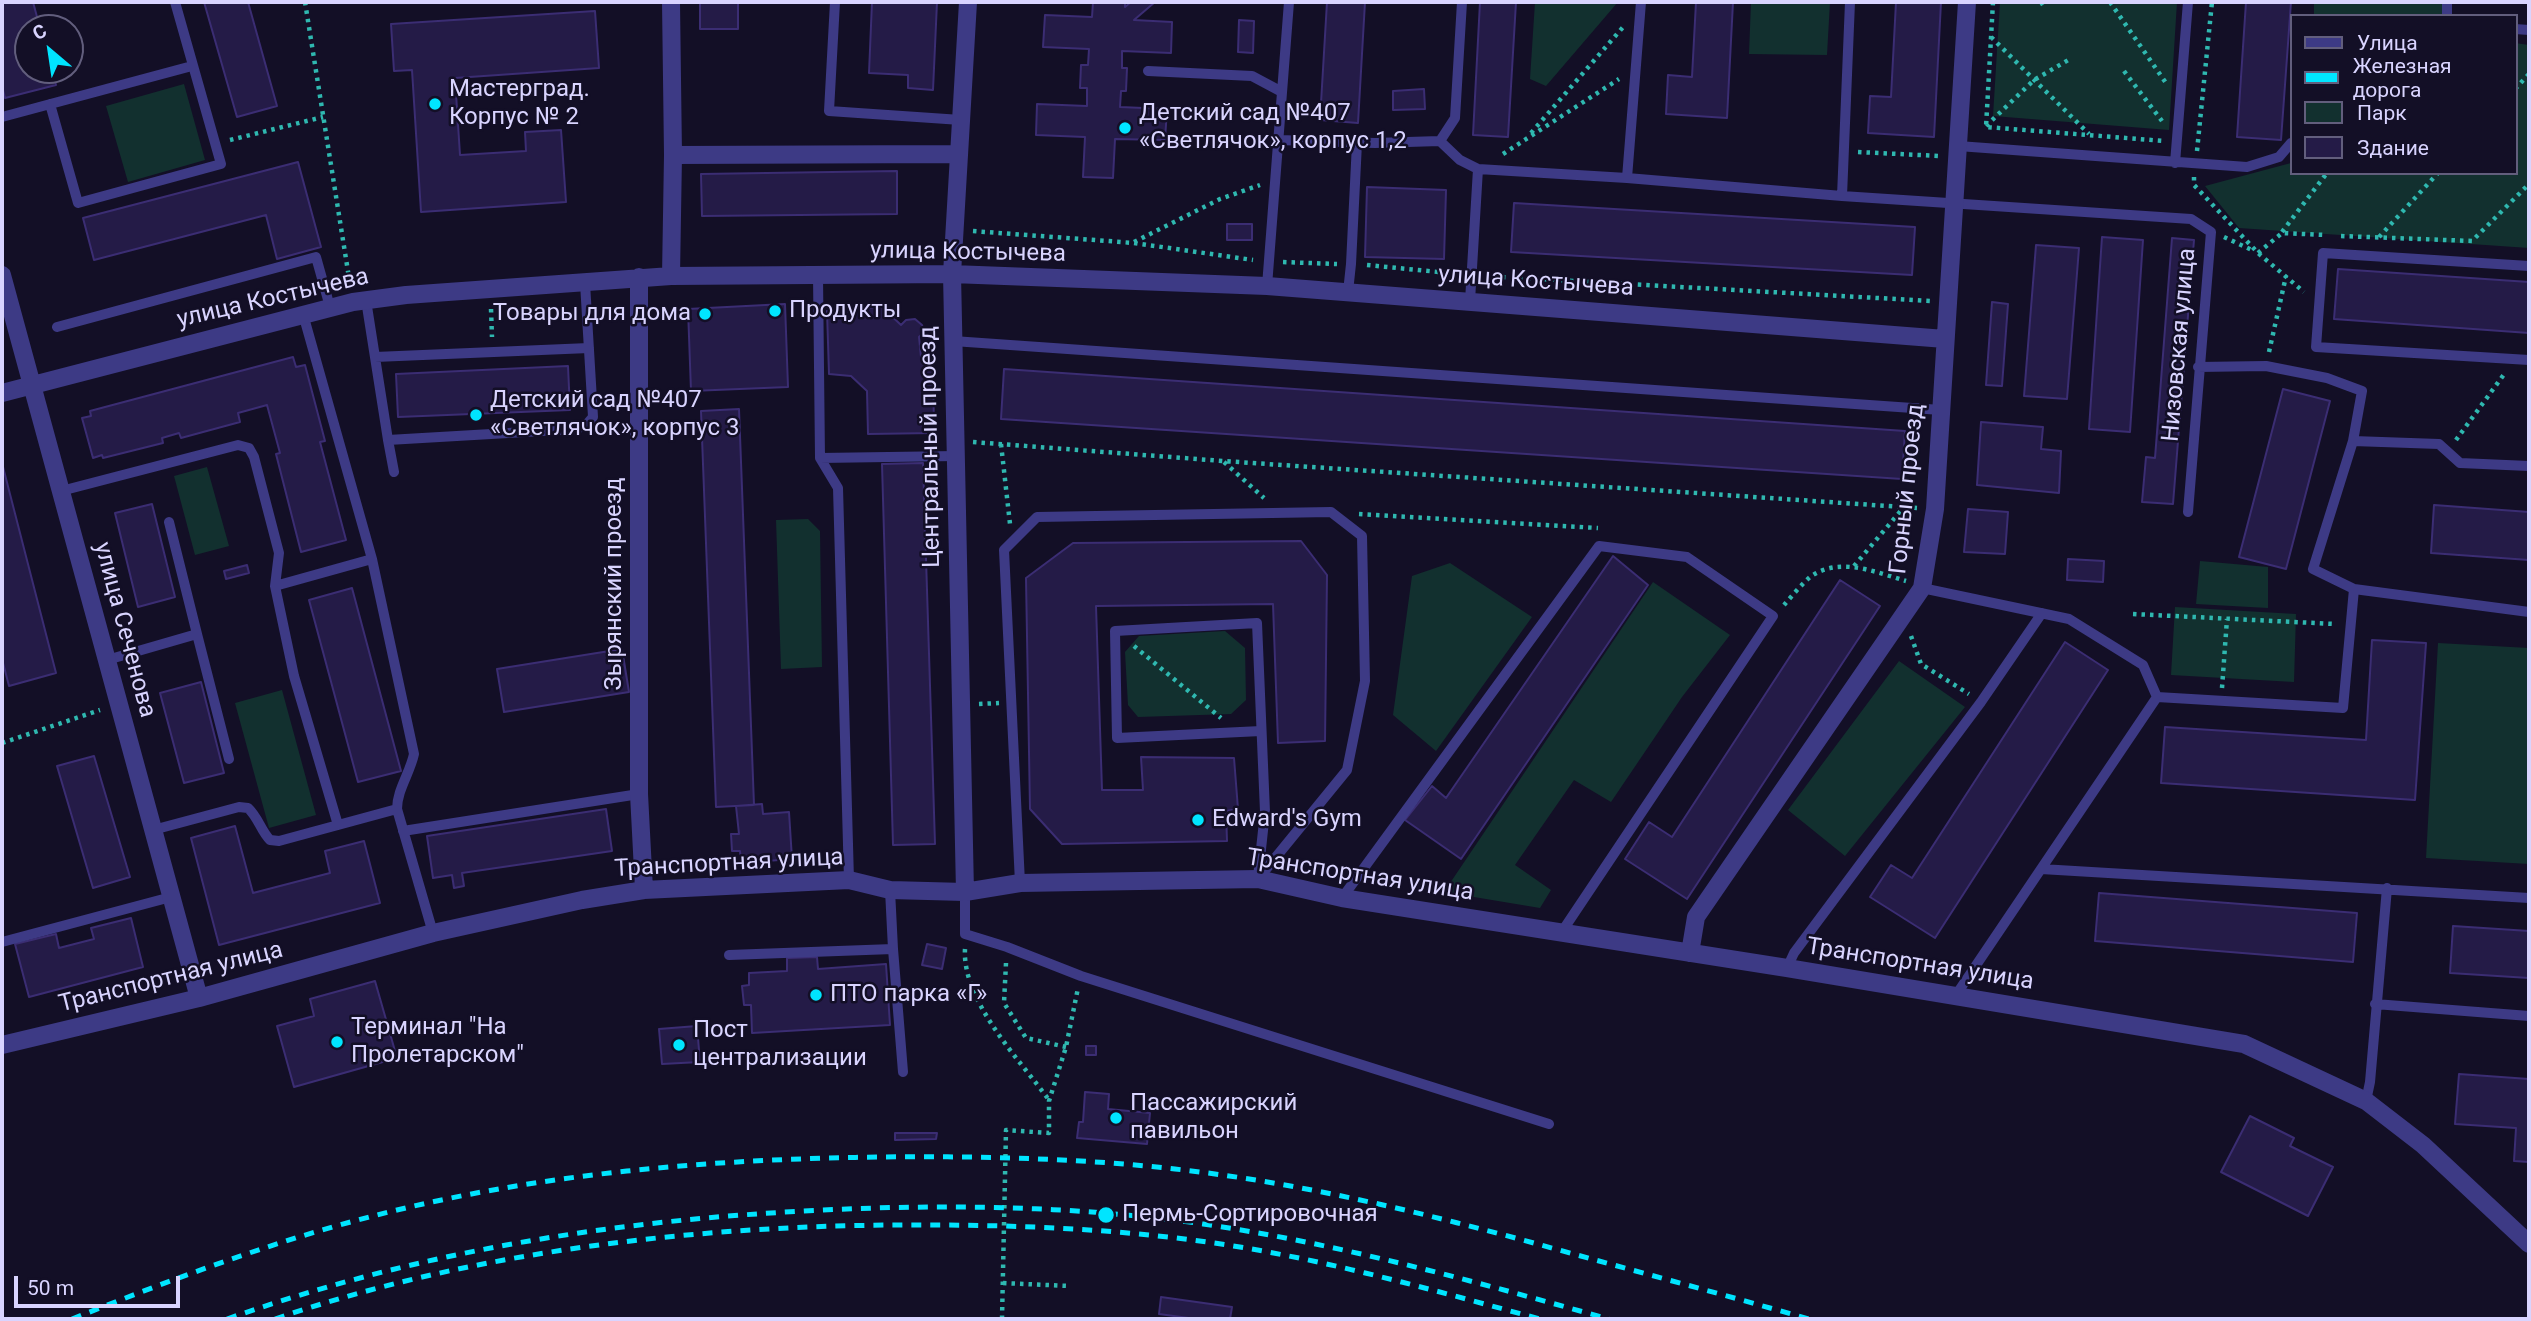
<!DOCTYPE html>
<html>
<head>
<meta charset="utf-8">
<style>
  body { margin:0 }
  #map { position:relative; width:2531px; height:1321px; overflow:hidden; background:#130f26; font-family:Roboto,sans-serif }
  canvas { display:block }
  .frame { position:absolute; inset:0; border:4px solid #d9d4ff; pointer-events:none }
  .legend { position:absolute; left:2290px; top:14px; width:228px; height:161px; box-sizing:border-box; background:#130f26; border:2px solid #625e7d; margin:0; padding:9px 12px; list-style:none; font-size:21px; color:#d9d4ff }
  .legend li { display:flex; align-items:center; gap:14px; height:35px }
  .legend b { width:35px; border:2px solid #625e7d }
  .north { position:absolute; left:14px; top:14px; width:70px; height:70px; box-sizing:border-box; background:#130f26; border:2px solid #625e7d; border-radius:50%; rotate:331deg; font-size:19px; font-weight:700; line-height:28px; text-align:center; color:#d9d4ff }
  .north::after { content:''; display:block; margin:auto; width:24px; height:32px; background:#00e5ff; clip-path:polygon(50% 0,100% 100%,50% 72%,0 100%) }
  .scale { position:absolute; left:14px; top:1276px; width:166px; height:32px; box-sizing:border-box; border:4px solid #d9d4ff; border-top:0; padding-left:9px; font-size:21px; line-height:24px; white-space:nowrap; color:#d9d4ff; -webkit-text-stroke:5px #130f26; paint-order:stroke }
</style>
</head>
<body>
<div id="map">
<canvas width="2531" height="1321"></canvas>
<div class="frame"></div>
<ul class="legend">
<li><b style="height:9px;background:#3d3a85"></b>Улица</li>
<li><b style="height:9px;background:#00e5ff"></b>Железная дорога</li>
<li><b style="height:19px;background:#12302f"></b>Парк</li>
<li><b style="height:19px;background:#241b47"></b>Здание</li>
</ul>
<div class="north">С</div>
<div class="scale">50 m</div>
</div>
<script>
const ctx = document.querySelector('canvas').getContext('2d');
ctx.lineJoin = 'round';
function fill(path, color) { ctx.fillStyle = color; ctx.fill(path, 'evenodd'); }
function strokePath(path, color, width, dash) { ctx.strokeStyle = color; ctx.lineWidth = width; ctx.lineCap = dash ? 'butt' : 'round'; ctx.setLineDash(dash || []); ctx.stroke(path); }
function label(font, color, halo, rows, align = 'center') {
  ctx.font = font + ' Roboto,sans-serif'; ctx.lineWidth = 5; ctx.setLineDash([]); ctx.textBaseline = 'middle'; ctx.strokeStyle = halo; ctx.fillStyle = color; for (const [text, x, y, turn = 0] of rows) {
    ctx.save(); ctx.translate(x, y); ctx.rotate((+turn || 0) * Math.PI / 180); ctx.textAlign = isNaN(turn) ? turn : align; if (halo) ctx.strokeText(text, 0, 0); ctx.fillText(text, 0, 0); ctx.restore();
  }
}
fill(new Path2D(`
  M1535,2H1618L1546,86L1530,79Z
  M1751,2H1830L1827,55L1749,54Z
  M2000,2H2177L2169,130L1993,116Z
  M2314,2H2444L2443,16H2314Z
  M2515,43L2529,45V248L2239,228L2205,186L2291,163V173H2515Z
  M184,84L205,160L128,182L106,106Z
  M207,467L229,546L195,555L174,476Z
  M808,519L820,531L822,667L781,669L776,520Z
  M2200,561L2268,567V608L2196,604Z
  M1450,563L1532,617L1436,751L1393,715L1412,576Z
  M1653,582L1730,635L1682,697L1611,802L1574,780L1515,865L1551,890L1540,908L1444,892Z
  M2175,607L2296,614L2294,682L2171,675Z
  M1225,631L1245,648L1246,700L1231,714L1138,717L1128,705L1125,652L1139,636Z
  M2438,643L2529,648V864L2426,858Z
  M1899,661L1965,707L1845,856L1788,810Z
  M282,690L316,815L269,828L235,703Z`), '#12302f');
const building = new Path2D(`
  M2,2H33L40,28H28V70H52L56,85L5,98L2,86Z
  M204,2H248L277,106L237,117Z
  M700,2H738V29H700Z
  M872,2H937L933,90L908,88V75L869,73Z
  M1093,2H1125V7L1131,2H1155L1134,20L1172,22L1171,53L1122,51V68H1127L1126,91H1121L1120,107L1167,109L1165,140L1115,139L1113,178L1083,177L1085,137L1036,135L1037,104L1087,106V88H1080L1081,65H1088L1089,49L1043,47L1045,15L1092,17Z
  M1327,2H1365L1358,123L1320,120Z
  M1480,2H1516L1508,137L1473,135Z
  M1696,2H1733L1727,118L1666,114L1668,75L1692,77Z
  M1896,2H1941L1934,137L1868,133L1870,96L1891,97Z
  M2246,2H2291L2281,140L2237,137Z
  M595,11L599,68L455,78L460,155L526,151L525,132L561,130L566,202L421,212L412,70L394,71L391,24Z
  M1239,20L1254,21L1253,53L1238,52Z
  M1424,89L1425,109L1393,110V91Z
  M298,162L321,247L277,259L266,215L94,260L83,218Z
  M897,171V214L702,216L701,174Z
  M1367,187L1446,190L1444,259L1365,257Z
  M1514,203L1915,227L1912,275L1511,252Z
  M1227,224H1252V240H1227Z
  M2102,237L2143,240L2130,432L2089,429Z
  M2172,238L2194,240L2173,504L2142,502L2146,457L2155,458Z
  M2036,245L2079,248L2067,399L2024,396Z
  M2338,269L2529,282V333L2334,319Z
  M1992,302L2008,304L2002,386L1986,385Z
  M785,304L788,387L691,391L688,309Z
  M882,307L901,325L906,320L915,319L922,325L924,332L919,337L921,357H933L934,433L868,434L867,391L851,376L829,374L827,311Z
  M293,357L296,367L305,365L325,441L320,442L346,540L301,552L276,454L280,453L267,405L238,413L240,422L181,438L179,433L162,438L163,443L103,458L102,455L93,458L82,418L91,416L90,411Z
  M568,366L570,410L398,417L396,374Z
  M1004,369L1905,431L1902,479L1001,419Z
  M2283,389L2330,401L2286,569L2239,557Z
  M739,409L754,805L716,807L701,411Z
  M1981,422L2043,427L2041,449L2061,451L2059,493L1977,485Z
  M2,463L56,673L9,686L2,659Z
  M923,463L935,844L893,845L882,464Z
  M152,504L175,597L138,607L115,513Z
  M2434,505L2529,512V560L2431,553Z
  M1968,509L2008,512L2005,554L1964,552Z
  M1301,541L1327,575L1325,741L1278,743L1273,604L1096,606L1102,790H1143L1141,757L1234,758L1238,809L1226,811L1227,841L1062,844L1030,809L1026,578L1073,543Z
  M1613,556L1648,585L1461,859L1405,820L1432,786L1446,798Z
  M2068,559L2104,561L2103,582L2067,580Z
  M247,565L249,573L226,579L224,571Z
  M1840,580L1880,606L1687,899L1625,859L1649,822L1672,837Z
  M352,588L401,771L358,782L309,600Z
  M2372,640L2426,643L2415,800L2161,783L2165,727L2366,740Z
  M2065,642L2108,670L1935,938L1870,897L1891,865L1912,878Z
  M622,649L629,692L504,712L497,669Z
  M201,682L224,773L184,783L160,693Z
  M94,756L130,877L93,888L57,766Z
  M762,804L763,814L789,812L792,859L741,863L740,851H732L731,834H739L736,806Z
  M606,809L612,851L462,873L464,886L454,888L452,875L433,878L427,836Z
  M235,826L253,893L330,873L325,851L364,841L380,903L219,945L191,838Z
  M2099,893L2357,913L2353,962L2095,941Z
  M131,918L143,967L29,997L15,944L56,934L59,948L94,939L91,928Z
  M2453,926L2529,931V978L2450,973Z
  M927,944L946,948L942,969L922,965Z
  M817,957L818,969L886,964L890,1025L752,1033L751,1005H744L742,986L749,985V973L787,971V958Z
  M375,981L397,1058L294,1087L277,1026L314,1016L310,999Z
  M697,1026L700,1062L662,1064L659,1029Z
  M1086,1046H1096V1055H1086Z
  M2459,1074L2529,1079V1162L2514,1161L2516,1128L2455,1124Z
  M1085,1092L1109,1094L1108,1109L1150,1113L1147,1144L1077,1138L1079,1122H1083Z
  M2250,1116L2294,1138L2290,1146L2333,1167L2308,1216L2221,1172Z
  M895,1133H937L936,1139L895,1140Z
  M1161,1297L1232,1307L1230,1319H1196L1159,1314Z`);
fill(building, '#241b47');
strokePath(building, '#3b2d73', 2);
strokePath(new Path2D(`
  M305,2L350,284
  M1993,2L1986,127L2164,141
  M2041,2L2043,5
  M2110,2L2166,83
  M1991,37L2089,134
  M2124,71L2162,121
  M2515,89L2529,74
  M1986,126L2034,80L2070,59
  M1531,133L1624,26
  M230,140L323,117
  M2197,151L2212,2
  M1858,152L1940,156
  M1503,154L1619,79
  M2194,177V185L2258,253L2304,292
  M973,231L1134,243L1253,260
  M2282,232L2327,173
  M2341,236L2472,241L2529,184
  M2224,237L2254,251
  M2379,237L2438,173
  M1134,242L1220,199L1260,185
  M2258,253L2282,233L2325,235
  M1283,262L1337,264
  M1367,265L1459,274
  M1485,276L1931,301
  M491,309L492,337
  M2269,352L2286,276
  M2456,440L2505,373
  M973,442L1223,461L1917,508
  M1001,444L1010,524
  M1224,462L1264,498
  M1359,514L1598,528
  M1854,566L1904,507
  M1784,605C1792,596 1801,585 1810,577C1839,556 1875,572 1906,581
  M2133,614L2335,624
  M1911,636L1921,664L1969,694
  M1134,646L1221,718
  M2222,688L2227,619
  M979,704L999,703
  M2,743L100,710
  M965,949C962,1001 1019,1059 1049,1100
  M1006,963L1004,1003L1026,1038L1066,1047
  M1003,1283L1069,1286
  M1002,1319L1006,1130L1049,1133V1101L1066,1047L1078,988`), '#2fb8b0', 4.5, [3.5, 5]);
strokePath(new Path2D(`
  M835,2L829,111L961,120
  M2447,16V2
  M2515,29L2529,30
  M1148,71L1252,76L1282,92
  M50,104L78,203L221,164L175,2
  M2,117L192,66
  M1279,140L1375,143L1440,141L1460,160L1478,169L1627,178L1842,196L2191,219L2211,232L2188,512
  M1440,141L1455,118L1462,2
  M1958,146L2247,167L2279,157L2291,143
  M2175,163L2188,2
  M1627,178L1641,2
  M1842,196L1850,2
  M2529,266L2323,253L2316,347L2529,360
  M818,276L820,458L956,456
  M1267,286L1289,2
  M1348,292L1351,264L1357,143
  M366,300L388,440L577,429L587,424L593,417L585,283
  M1470,301L1478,169
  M303,314L372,559L275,586L294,676L338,825
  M57,327L316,257L330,307
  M953,341L1941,410
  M375,357L589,348
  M2198,367L2266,366L2327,378L2362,391L2353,441L2313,569L2354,589L2529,612
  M388,440L394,472
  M2353,441L2439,444L2460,463L2529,466
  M820,458L838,488L849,880
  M61,491L238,445L249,448L254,457L279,553L275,586
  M372,559L414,754C410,773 397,790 397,809
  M1922,588L2069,619L2143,665L2157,697L1956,995
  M197,634L229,759
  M107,660L197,634L169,522
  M2157,697L2343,708L2354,589
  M153,830L239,807L248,808C258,817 261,831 270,840L279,841L397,809L433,933
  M403,831L639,794
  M2041,869L2529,898
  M1258,877L1265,812L1257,623L1115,631L1117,738L1261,731
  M1020,883L1004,550L1037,517L1331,512L1362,536L1365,681L1347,770L1258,879
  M965,892V934L1007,947L1081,976L1549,1124
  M1342,898L1599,546L1687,557L1773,616L1561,933
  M2,942L171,897
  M893,949L903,1072
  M729,955L893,949L890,890
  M1787,968L1794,953L1981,702L2042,613
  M2375,1004L2529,1016
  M2366,1101L2370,1082L2387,888`), '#3d3a85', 10);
strokePath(new Path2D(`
  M671,2L673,155L671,276
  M673,155L959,154
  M2,275L199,998
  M639,277V794L644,890
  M2,393L353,302L406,295L671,276L952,274L1267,286L1945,339
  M965,892L952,274L968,2
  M1690,953L1696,917L1922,588L1935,509L1967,2
  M2,1045L199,998L433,933L582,900L644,890L849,880L890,890L965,892L1020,883L1258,879L1342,898L1787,968L2244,1044L2366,1101L2423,1145L2529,1244`), '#3d3a85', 18);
strokePath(new Path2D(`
  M72,1319C175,1278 285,1237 393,1211C553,1172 717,1159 881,1157C979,1156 1077,1158 1175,1169C1311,1184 1445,1218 1577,1255C1654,1276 1732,1297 1809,1319
  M227,1319C424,1250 615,1220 823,1210C950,1204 1077,1206 1203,1224C1341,1244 1476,1282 1609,1319
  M275,1319C480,1249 709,1224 924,1225C1020,1225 1118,1229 1214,1243C1325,1259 1432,1290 1540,1319`), '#00e5ff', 5, [10, 9]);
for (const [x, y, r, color] of [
  [435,104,7,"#00e5ff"],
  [1125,128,7,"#00e5ff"],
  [775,311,7,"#00e5ff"],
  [705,314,7,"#00e5ff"],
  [476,415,7,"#00e5ff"],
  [1198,820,7,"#00e5ff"],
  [816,995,7,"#00e5ff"],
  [337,1042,7,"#00e5ff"],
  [679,1045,7,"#00e5ff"],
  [1116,1118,7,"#00e5ff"],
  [1106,1215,9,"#00e5ff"]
]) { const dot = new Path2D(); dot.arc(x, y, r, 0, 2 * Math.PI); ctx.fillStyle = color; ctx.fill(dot); strokePath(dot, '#130f26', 2.5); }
label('24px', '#d9d4ff', '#130f26', [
  ["Мастерград.",449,90],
  ["Корпус № 2",449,118],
  ["Детский сад №407",1139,114],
  ["«Светлячок», корпус 1,2",1139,142],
  ["Продукты",789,311],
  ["Товары для дома",691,314,"right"],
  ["Детский сад №407",490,401],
  ["«Светлячок», корпус 3",490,429],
  ["Edward's Gym",1212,820],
  ["ПТО парка «Г»",830,995],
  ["Терминал \"На",351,1028],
  ["Пролетарском\"",351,1056],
  ["Пост",693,1031],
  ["централизации",693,1059],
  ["Пассажирский",1130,1104],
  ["павильон",1130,1132],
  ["Пермь-Сортировочная",1122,1215]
], 'left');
label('24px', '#d9d4ff', '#130f26', [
  ["улица Костычева",968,253,1],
  ["улица Костычева",1536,282,4],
  ["улица Костычева",273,299,-13],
  ["Низовская улица",2180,345,-85],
  ["Центральный проезд",931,447,-91],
  ["Горный проезд",1908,489,-84],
  ["Зырянский проезд",615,584,-90],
  ["улица Сеченова",124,630,75],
  ["Транспортная улица",729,864,-3],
  ["Транспортная улица",1360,876,9],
  ["Транспортная улица",1920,965,9],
  ["Транспортная улица",171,978,-14]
]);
</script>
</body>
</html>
